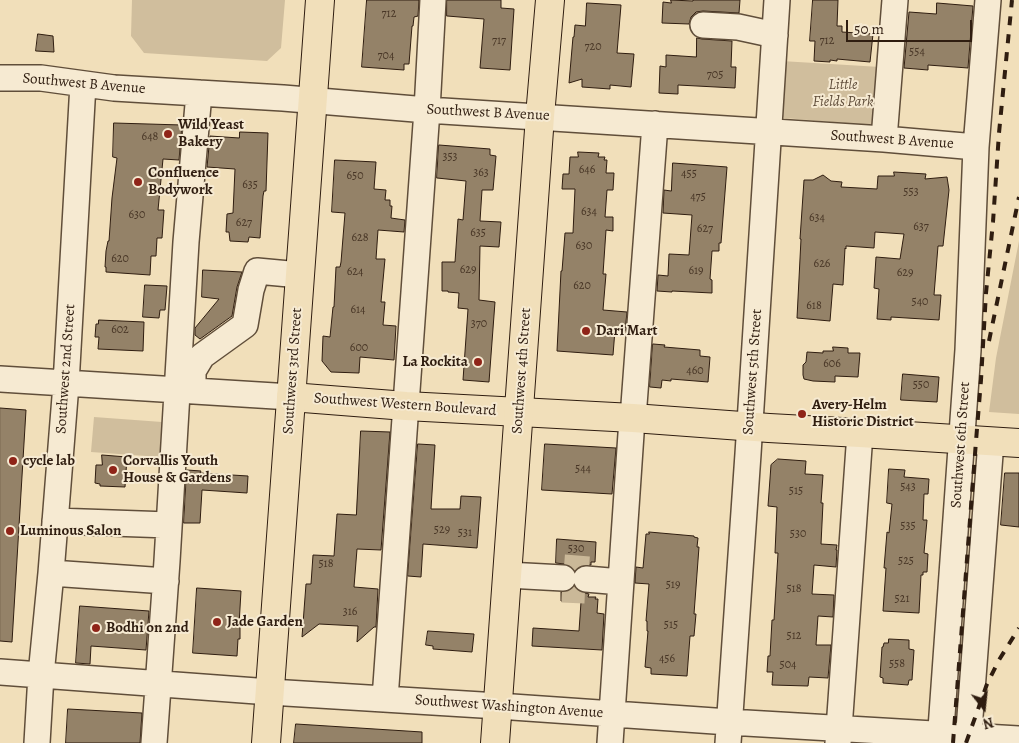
<!DOCTYPE html>
<html>
<head>
<meta charset="utf-8">
<style>
  body { margin:0 }
  #map { position:relative; width:1019px; height:743px; overflow:hidden; background:#f1dfba; font-family:Alegreya,serif }
  canvas { display:block }
  .north { position:absolute; left:959px; top:683px; width:50px; height:50px; -webkit-text-stroke:4px #f6ead2; paint-order:stroke; rotate:164deg; font-size:14px; font-weight:700; line-height:20px; text-align:center; color:#2f1d10 }
  .north::after { content:''; display:block; margin:auto; width:18px; height:22px; background:#2f1d10; clip-path:polygon(50% 0,100% 100%,50% 72%,0 100%) }
  .scale { position:absolute; left:846px; top:20px; width:126px; height:22px; box-sizing:border-box; border:2px solid #2f1d10; border-top:0; padding-left:6px; font-size:15px; line-height:18px; white-space:nowrap; color:#2f1d10; -webkit-text-stroke:4px #f6ead2; paint-order:stroke }
</style>
</head>
<body>
<div id="map">
<canvas width="1019" height="743"></canvas>
<div class="north">N</div>
<div class="scale">50 m</div>
</div>
<script>
const ctx = document.querySelector('canvas').getContext('2d');
ctx.lineJoin = 'round';
function fill(path, color) { ctx.fillStyle = color; ctx.fill(path, 'evenodd'); }
function strokePath(path, color, width, dash) { ctx.strokeStyle = color; ctx.lineWidth = width; ctx.lineCap = dash ? 'butt' : 'round'; ctx.setLineDash(dash || []); ctx.stroke(path); }
function label(font, color, halo, rows, align = 'center') {
  ctx.font = font + ' Alegreya,serif'; ctx.lineWidth = 4; ctx.setLineDash([]); ctx.textBaseline = 'middle'; ctx.strokeStyle = halo; ctx.fillStyle = color; for (const [text, x, y, turn = 0] of rows) {
    ctx.save(); ctx.translate(x, y); ctx.rotate((+turn || 0) * Math.PI / 180); ctx.textAlign = isNaN(turn) ? turn : align; if (halo) ctx.strokeText(text, 0, 0); ctx.fillText(text, 0, 0); ctx.restore();
  }
}
fill(new Path2D(`
  M132,0H285L281,48L267,61L144,53L131,36Z
  M781,61L880,67L874,123L869,125L784,118L782,116Z
  M1019,241V414L989,412L996,358Z
  M94,417L162,422L160,457L91,452Z`), '#d0be9d');
const building = new Path2D(`
  M367,0H419L418,16L414,17L413,26H412L409,64H404V70L362,67Z
  M447,0H501V8L514,9L510,70L480,68L484,19L447,16Z
  M671,0L693,1V0H740L739,13L703,11L696,12L691,17L689,24L662,23L663,2L671,3Z
  M813,0H838L837,26H842V32L873,34L870,62L837,59V61L830,60V62L814,61L815,41H810Z
  M587,3L621,5L617,53L634,54L631,87L610,85V89L582,87V79L569,83L573,37H574L575,25L585,26Z
  M937,3L973,6L968,68L928,65V70L904,68L909,12L936,14Z
  M38,34L53,36L54,52L36,51Z
  M697,38L702,39L732,41L731,67H736L735,88L678,85V94L659,93L660,66L666,67V55L696,57Z
  M114,123L182,125L179,160L163,159L158,210H164L162,238H157L156,256H151L150,275L106,272V267H105L106,251L108,241H109L112,198L117,158L113,157Z
  M240,132L268,133L266,191H264L263,196L260,238L249,237L248,242L230,241L229,232H226L227,214L233,213L235,169L207,167L210,136L239,138Z
  M439,145L490,149V155L496,156L493,190H482L480,221L501,222L499,247L480,246L479,300L495,302L489,382L463,380L468,309L458,308L459,293L448,292V291H442V262H455L458,219L463,220L466,181L437,178Z
  M578,152L599,153L598,157H605L604,160H607L606,173H614L613,190H607L605,217H613V231L606,230L603,274H606L603,310L627,312L625,331L615,330L613,355L557,351L561,271H562L565,233H573L575,189H562L563,174H569L570,157H578Z
  M335,160L376,162L374,189L386,190L385,200H390V206H392L391,218L405,220L404,232L378,230L376,259H385L381,302H385L383,325L396,326L394,360L360,357L359,373L331,372L322,361L323,336L330,337L333,307H334L336,267H340L341,262L345,213L332,212Z
  M673,163L727,167L721,243H719V251H712L710,279L712,280V293L672,291V292L657,291L658,275L668,276L669,254L689,255L692,215L663,213L664,190L671,191Z
  M894,172L926,174L925,179L947,177L949,190L943,246H938L934,295H941L939,320L891,317V320L877,319L879,289L874,288L876,257L900,259L904,234L875,232L874,248L846,246V249L845,248L843,285L833,284L830,321L797,318L801,239H800L804,180H813L823,175L831,181L842,182L841,187L877,189L878,176H894Z
  M203,270L242,272L237,287L232,316L200,339L195,335V328L219,299L202,297Z
  M145,285L167,286L165,310H160L159,318L143,317Z
  M99,320L144,322L143,351L98,349L99,337H95L96,324H98Z
  M653,344L665,345L664,347L700,350V356L710,357L708,382L671,379V381L662,380L661,388L650,387Z
  M833,347L848,348V353H860L858,377L835,376V382L813,381L804,379L803,375V365L806,362L807,352L823,353V351H833Z
  M903,374L939,377L937,402L901,400Z
  M0,408L26,410L12,642L0,641Z
  M361,431L390,432L381,550L357,549L354,587L378,589L376,627H374L357,642L358,626L319,624L302,637L306,584H311L313,555L334,556L337,514L356,515Z
  M418,444L435,445L431,509H460L461,496L481,497L477,548L423,544L421,577L408,576Z
  M545,444L616,448L612,494L542,490Z
  M102,455L127,457L125,487L100,486V484L95,483L96,465H102Z
  M778,459L806,461L805,474L823,475L821,503H823L821,544L837,545L836,550H837L836,567L814,565L812,594L834,595L833,617L818,616L816,645H831L828,678L809,677L808,686L772,685L773,672H767L768,656H770L772,620H774L778,553H775L777,507L768,506L771,465Z
  M889,469L905,470L904,477L929,479L928,494H924L923,520H927L924,553L928,554L927,572H923V575H921L919,613L883,611L886,568H884L887,532L889,533L892,504L887,503Z
  M187,470L201,471L200,473L248,476L247,493L202,490L200,523H184Z
  M1005,473H1019V527L1001,525Z
  M649,532L694,536V537L698,538L697,547H699L694,614H696L694,636H690L687,676L651,674V668L645,667L648,631H647V621H646L649,584L635,583L636,567L643,568L646,534H649Z
  M557,539L596,542L595,562H591V565L580,566L575,570L570,566L564,564L556,563Z
  M574,587L578,591L589,594L588,597H596L595,599H598L597,613L604,614L602,650L532,646L533,628L579,631L581,602L561,601V592L569,591Z
  M197,588L241,591L239,625H240V639H238L237,656L193,653Z
  M80,606L149,611L146,650L91,646L90,664L76,663Z
  M428,631L474,634L472,652L433,649V646L426,645Z
  M889,639L909,640V649L914,650L912,680H909L908,685L883,683V678L880,677L882,647H883L884,643H888Z
  M68,709L142,713L140,743H66Z
  M296,724L422,732V743H294Z`);
fill(building, '#948268');
strokePath(building, '#2f1d10', 1);
strokePath(new Path2D(`
  M564,567L591,569
  M562,590L585,591`), '#cab898', 25, [25, 12]);
const minor = new Path2D(`
  M703,25L738,27L775,35
  M0,78H41L114,88L283,98L427,110L884,139L976,147
  M884,139L895,0
  M0,379L291,397
  M193,391V371L202,356L245,325L251,290L257,271L300,275
  M633,418L655,124
  M55,521L169,525
  M51,573L166,581
  M507,575L563,578
  M586,579L621,582
  M0,672L270,692L498,706L729,722L1019,739
  M385,699L427,110L433,0
  M37,743L41,675L51,573L66,384L83,84
  M154,743L167,561L186,242L199,93
  M610,743L632,419
  M728,743L748,454L777,0
  M838,743L860,433
  M940,743L968,350L976,147L988,0
  M968,743L991,441`);
const major = new Path2D(`
  M291,397L406,406L633,418L769,428L860,433L1019,443`);
const highway = new Path2D(`
  M266,743L320,0
  M495,743L540,116L550,0`);
strokePath(minor, '#604e3a', 28);
strokePath(major, '#2f1d10', 30);
strokePath(highway, '#2f1d10', 30);
strokePath(minor, '#f6ead2', 25);
strokePath(major, '#f1dfba', 28);
strokePath(highway, '#f1dfba', 28);
strokePath(new Path2D(`
  M989,341L1019,197
  M953,743L976,441L981,380L986,293L993,222L999,133L1012,0
  M966,743L987,684L999,660L1019,628`), '#2f1d10', 4, [9, 9]);
for (const [x, y, r, color] of [
  [168,134,5,"#8f2418"],
  [138,182,5,"#8f2418"],
  [586,331,5,"#8f2418"],
  [478,362,5,"#8f2418"],
  [802,414,5,"#8f2418"],
  [13,461,5,"#8f2418"],
  [113,470,5,"#8f2418"],
  [10,531,5,"#8f2418"],
  [217,622,5,"#8f2418"],
  [96,628,5,"#8f2418"]
]) { const dot = new Path2D(); dot.arc(x, y, r, 0, 2 * Math.PI); ctx.fillStyle = color; ctx.fill(dot); strokePath(dot, '#f6ead2', 2); }
label('12px', '#483626', null, [
  ["712",389,14],
  ["717",499,41],
  ["712",827,41],
  ["720",593,47],
  ["554",917,52],
  ["704",386,56],
  ["705",715,75],
  ["648",150,137],
  ["353",450,157],
  ["646",587,170],
  ["363",481,173],
  ["455",689,174],
  ["650",355,176],
  ["635",250,185],
  ["553",911,192],
  ["475",698,197],
  ["634",589,212],
  ["630",137,215],
  ["634",817,218],
  ["627",244,223],
  ["637",921,227],
  ["627",705,229],
  ["635",478,233],
  ["628",360,238],
  ["630",584,246],
  ["620",120,259],
  ["626",822,264],
  ["629",468,270],
  ["619",696,271],
  ["624",355,272],
  ["629",905,273],
  ["620",582,286],
  ["540",920,302],
  ["618",814,306],
  ["614",358,310],
  ["370",479,324],
  ["602",120,330],
  ["600",359,348],
  ["606",832,364],
  ["460",695,371],
  ["550",921,385],
  ["544",583,469],
  ["543",908,487],
  ["515",796,491],
  ["535",908,526],
  ["529",442,530],
  ["531",465,533],
  ["530",798,534],
  ["530",576,549],
  ["525",906,561],
  ["518",326,564],
  ["519",673,585],
  ["518",794,589],
  ["521",902,599],
  ["316",350,612],
  ["515",671,625],
  ["512",794,636],
  ["456",667,659],
  ["558",897,664],
  ["504",788,665]
]);
label('15px', '#2f1d10', '#f6ead2', [
  ["Southwest B Avenue",84,84,5],
  ["Southwest B Avenue",488,113,3],
  ["Southwest B Avenue",892,140,4],
  ["Southwest 2nd Street",66,369,-86],
  ["Southwest 3rd Street",293,371,-86],
  ["Southwest 4th Street",522,371,-86],
  ["Southwest 5th Street",753,372,-86],
  ["Southwest Western Boulevard",405,405,4],
  ["Southwest 6th Street",961,445,-86],
  ["Southwest Washington Avenue",509,707,4]
]);
label('italic 15px', '#5f4d3a', '#f6ead2', [
  ["Little",843,85],
  ["Fields Park",843,102]
]);
label('bold 15px', '#2f1d10', '#f6ead2', [
  ["Wild Yeast",178,125],
  ["Bakery",178,142],
  ["Confluence",148,173],
  ["Bodywork",148,190],
  ["Dari Mart",596,331],
  ["La Rockita",468,362,"right"],
  ["Avery-Helm",812,405],
  ["Historic District",812,422],
  ["cycle lab",23,461],
  ["Corvallis Youth",123,461],
  ["House & Gardens",123,478],
  ["Luminous Salon",20,531],
  ["Jade Garden",227,622],
  ["Bodhi on 2nd",106,628]
], 'left');
</script>
</body>
</html>
